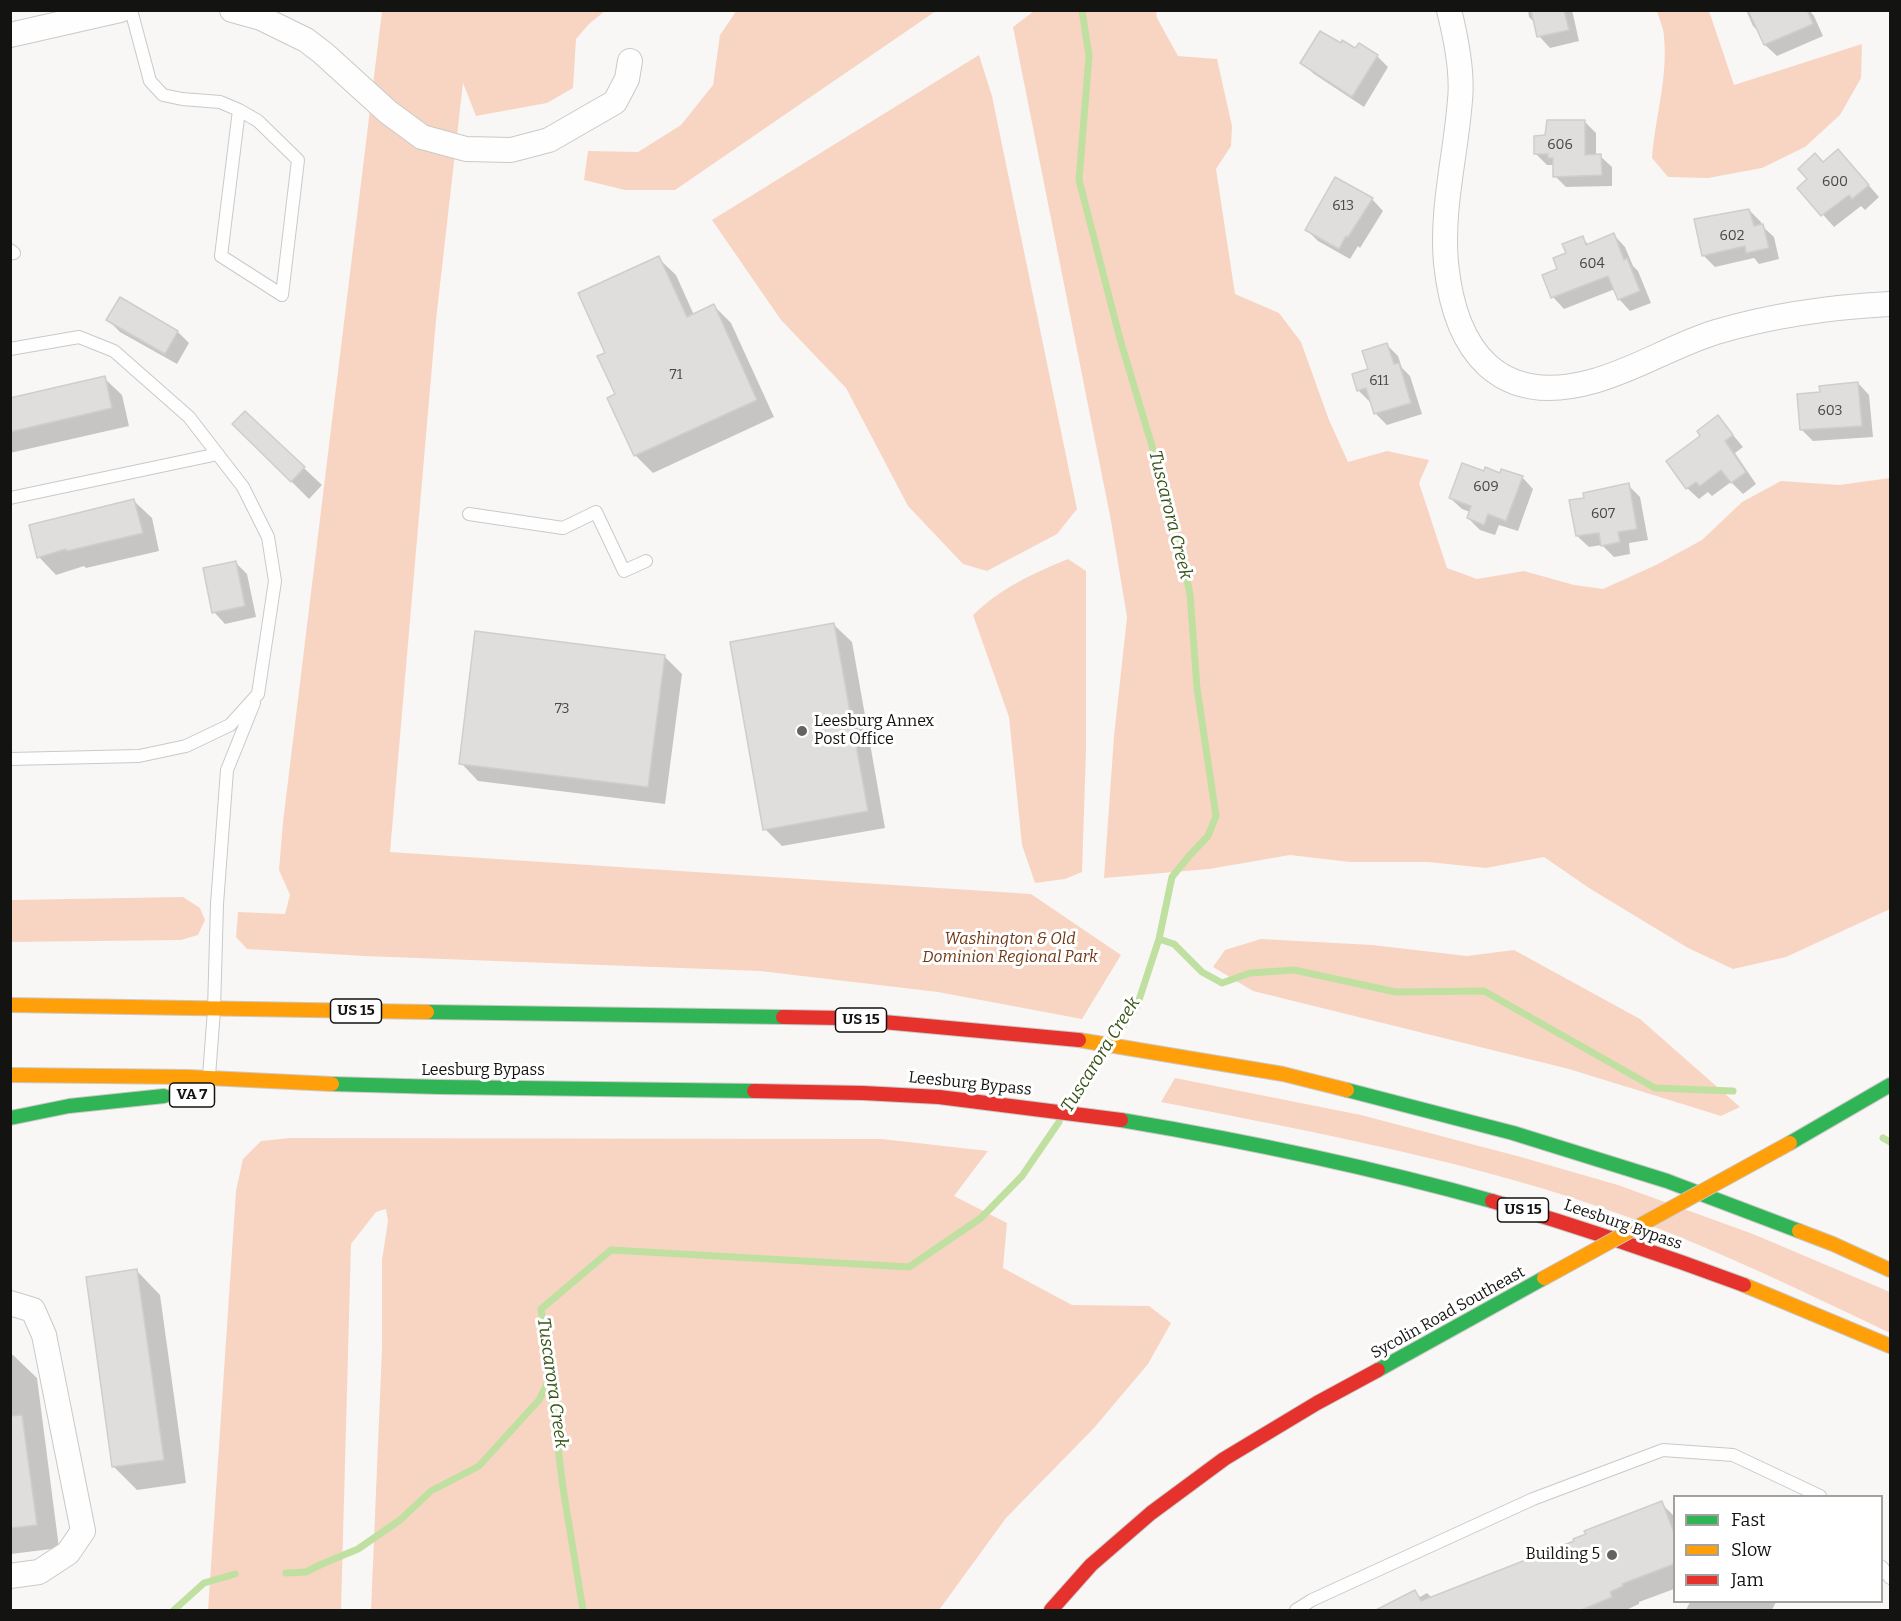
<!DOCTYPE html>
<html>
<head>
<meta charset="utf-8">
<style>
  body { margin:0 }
  #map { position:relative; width:1901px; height:1621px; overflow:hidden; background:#f9f7f5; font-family:Bitter,serif }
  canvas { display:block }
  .frame { position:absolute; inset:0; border:12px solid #131311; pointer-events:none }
  .legend { position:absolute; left:1673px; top:1495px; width:210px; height:108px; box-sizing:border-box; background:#fff; border:2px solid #a1a1a0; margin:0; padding:8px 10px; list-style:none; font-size:18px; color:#131311 }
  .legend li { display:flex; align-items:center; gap:12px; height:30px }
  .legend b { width:30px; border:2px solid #a1a1a0 }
</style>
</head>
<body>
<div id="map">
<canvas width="1901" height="1621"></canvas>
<div class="frame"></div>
<ul class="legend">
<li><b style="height:8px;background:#30b455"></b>Fast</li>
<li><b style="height:8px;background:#ff9f0a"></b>Slow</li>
<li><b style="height:8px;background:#e5322d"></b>Jam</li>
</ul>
</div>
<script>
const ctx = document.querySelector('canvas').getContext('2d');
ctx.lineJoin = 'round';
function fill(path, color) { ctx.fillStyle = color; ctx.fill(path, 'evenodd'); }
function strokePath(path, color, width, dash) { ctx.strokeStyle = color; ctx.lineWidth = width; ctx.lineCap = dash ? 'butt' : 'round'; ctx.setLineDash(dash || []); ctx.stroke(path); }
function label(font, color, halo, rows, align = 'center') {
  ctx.font = font + ' Bitter,serif'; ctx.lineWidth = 6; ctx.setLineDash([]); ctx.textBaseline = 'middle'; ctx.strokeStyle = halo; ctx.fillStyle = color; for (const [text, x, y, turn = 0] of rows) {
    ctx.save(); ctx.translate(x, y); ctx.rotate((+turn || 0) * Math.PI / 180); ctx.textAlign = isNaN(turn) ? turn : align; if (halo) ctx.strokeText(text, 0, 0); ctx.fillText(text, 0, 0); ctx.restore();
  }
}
fill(new Path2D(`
  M737,10L936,11L675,190H625L584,180L588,151L638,152L681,125L713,85L720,35Z
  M382,11H605L589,24L576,39L573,88L547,103L476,116L463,83L436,320L390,852L1031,894L1121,955L1082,1019L938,992L760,971L364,956L247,949L236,937L238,912L285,914L290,895L279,870L283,822Z
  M1034,11H1156L1157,18L1178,56L1217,59L1232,126L1231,146L1216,169L1235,294L1279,313L1301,342L1329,420L1348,462L1387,451L1429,460L1419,483L1447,568L1477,579L1524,571L1574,585L1603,589L1656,565L1702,540L1742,502L1781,481L1839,485L1890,478V909L1786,957L1733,969L1688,948L1589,888L1544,857L1486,868L1428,862H1350L1290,855L1209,869L1104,878L1114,736L1127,617L1111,521L1013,27Z
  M1657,11H1709L1734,85L1862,44L1861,78L1840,115L1805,147L1762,168L1708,178L1668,177L1652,158C1655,118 1668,78 1664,37C1664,29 1659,19 1657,11Z
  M979,55L992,96L1077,509L1057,534L987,571L963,564L908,506L846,388L781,320L712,220Z
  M1068,559L1086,571V750L1082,872L1065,879L1035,883L1022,845L1009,717L973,615C1002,587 1032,574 1068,559Z
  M183,897L200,908L205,920L198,935L181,940L11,942V900Z
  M1261,939L1372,945L1467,956L1514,950L1640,1019L1740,1107L1721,1116L1569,1069L1253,991L1213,967L1225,950Z
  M1175,1078L1361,1115L1521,1157L1618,1185L1753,1234L1890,1292V1333C1804,1292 1718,1250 1628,1217C1478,1162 1318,1133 1161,1102Z
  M290,1138L882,1139L988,1151L954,1196L1007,1223L1003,1268L1072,1305L1149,1306L1171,1323L1148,1364L1094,1428L1006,1518L939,1610H371L382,1349V1260L388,1221L386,1209L376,1212L351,1244L341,1610H208L236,1191L243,1159L261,1141Z`), '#f8d5c3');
fill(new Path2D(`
  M1528,10H1572L1579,41L1550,48L1539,36L1536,24L1529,17Z
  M1746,10H1809L1814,16L1823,36L1777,56L1765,45L1760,33L1753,26Z
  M1341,45L1377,56L1388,67L1364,107L1314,74L1302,63Z
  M1584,121L1596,133V156H1600L1612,167V186L1566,187L1555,176L1554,165H1547L1536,154L1547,137Z
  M1823,163H1849L1879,197L1865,210L1861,206L1834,227L1799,188Z
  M1372,199L1383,211L1360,248L1358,246L1350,259L1318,241L1307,230Z
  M1749,210L1761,222L1762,226L1774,237L1779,259L1759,264L1754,258L1715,267L1703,255Z
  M1614,235L1625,247L1633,266L1638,271L1651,303L1630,311L1619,299L1615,289L1564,309L1553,297L1559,270L1568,254L1582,238L1589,245Z
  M658,258L676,275L694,315L714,306L731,323L774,417L653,473L635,455L617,395L607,354Z
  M120,299L178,332L189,343L177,364L120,332L108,320Z
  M1387,345L1398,356L1402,368L1410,376L1422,414L1387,425L1375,413L1372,402H1370L1359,391L1354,375L1370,370Z
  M104,378L122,395L129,426L10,453V400Z
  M1858,383L1869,395L1873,437L1813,441L1802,430L1821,393Z
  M245,413L322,485L309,499L234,424Z
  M1718,417L1743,447L1735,453L1756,484L1743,494L1731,482L1712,496L1708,492L1699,499L1687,488L1702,436Z
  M1485,473L1522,477L1533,489L1518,531L1499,525L1495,535L1480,530L1468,518L1470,512L1462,509L1450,498Z
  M1628,485L1640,497L1648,540L1629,543L1630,554L1614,557L1602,545L1589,547L1577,536L1586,499Z
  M134,501L152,518L159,551L86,568L84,566L56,575L39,557Z
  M236,563L247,574L256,617L225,624L214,612Z
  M834,625L852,642L885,828L782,846L765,829Z
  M664,656L682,674L665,804L478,781L461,763Z
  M137,1271L160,1295L186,1483L137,1490L113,1466Z
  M10,1355H13L37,1378L59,1548L11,1554Z
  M1661,1503L1674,1516V1589L1639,1602V1604L1626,1610H1383L1415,1592L1420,1597L1427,1593L1432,1598L1576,1542Z
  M1690,1602H1776L1772,1610H1686Z`), '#0003');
strokePath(new Path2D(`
  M1082,10L1089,56L1079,180L1120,339L1175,523L1190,594L1197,688L1216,816L1208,836L1189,856L1172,877L1159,939L1137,1006L1117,1035
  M1159,939L1174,944L1202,972L1222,983L1250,973L1294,970L1396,992L1484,991L1655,1088L1733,1091
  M1072,1102L1106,1052
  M1883,1138L1890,1142
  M286,1573L306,1572L322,1564L358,1549L400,1520L431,1491L479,1466L539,1400L549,1380
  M174,1610L204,1583L235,1574
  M583,1610L563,1488L541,1309L611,1250L909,1267L981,1218L1022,1176L1059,1122`), '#c0e0a1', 7);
const building = new Path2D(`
  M1531,10H1564L1569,30L1537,37Z
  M1748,10H1807L1813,24L1764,45Z
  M1320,31L1341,43L1342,40L1355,48L1359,43L1378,55L1352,97L1300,63Z
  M1547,120H1585V155L1601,154L1602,175L1553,177V158H1548V154H1534V136L1545,135Z
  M1838,149L1869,185L1852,199L1849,195L1821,216L1797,188L1807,179L1798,169L1815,153L1823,162Z
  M1335,177L1373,198L1348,237L1346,236L1339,249L1305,230Z
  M1749,209L1754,226L1763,224L1769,248L1746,253L1745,246L1702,256L1694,219Z
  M1614,233L1624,260L1627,258L1640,291L1618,300L1608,276L1551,298L1542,275L1557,269L1553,258L1566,253L1562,244L1583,236L1586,245Z
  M659,256L687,317L714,304L757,400L634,456L607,398L615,394L597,356L605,353L578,293Z
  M120,297L178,331L165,354L106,320Z
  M1387,343L1394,364L1399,363L1411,403L1374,414L1366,388L1357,391L1352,374L1368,369L1362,351Z
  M105,376L112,408L10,432V398Z
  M1858,382L1862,426L1800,430L1797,394L1820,392L1819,386Z
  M245,411L305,467L291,482L232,424Z
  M1718,415L1733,435L1725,441L1746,472L1731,483L1721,470L1700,486L1696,482L1686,489L1666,461L1700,436L1697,431Z
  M1462,463L1484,471L1485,467L1500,473L1501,469L1523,476L1506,521L1488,514L1484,525L1467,518L1471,506L1449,498Z
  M1629,483L1637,529L1618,532L1620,542L1601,546L1599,533L1576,536L1569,500L1584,498L1583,493Z
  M134,499L143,533L67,551L66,549L37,558L29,525Z
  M236,561L245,606L212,613L203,568Z
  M834,623L868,811L763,830L730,642Z
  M475,631L665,655L648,787L459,764Z
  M137,1269L164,1460L112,1467L86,1277Z
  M22,1415L37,1525L10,1528V1416Z
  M1662,1501L1674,1533V1564L1622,1584L1623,1586L1610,1592L1612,1597L1579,1611H1374L1415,1590L1421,1601L1574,1541L1573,1539L1586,1534L1584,1531Z`);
fill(building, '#dfdedc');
strokePath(building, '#cfcecc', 1.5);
const lane = new Path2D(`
  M131,10L150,81L163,95L182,99L220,102L239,110L258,121L298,160L282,295L221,256L239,110
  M10,250L14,253L10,254
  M10,349L79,337L114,351L189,417L243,487L268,537L275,581L258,694L230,725L186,746L139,756L10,759
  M10,498L218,454
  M469,514L563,528L596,512L624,571L646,561
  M209,1076L214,1010L217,904L227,770L254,703
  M1882,1567L1890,1578
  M1296,1610L1312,1600L1533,1499L1663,1450L1733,1455L1820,1496`);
const street = new Path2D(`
  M232,10L261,18L306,40L323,53L388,112L422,137L466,149L511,150L549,140L615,102L627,79L630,61
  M1449,10C1456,38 1463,72 1460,100C1456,154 1441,209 1446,263C1455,352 1499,408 1594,381C1637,369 1674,345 1716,332C1773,315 1831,307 1890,304
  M10,35L120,10
  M10,1303L33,1310L44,1335L83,1531L68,1553L39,1572L10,1576`);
const fast = new Path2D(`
  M427,1012L783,1017
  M332,1084L440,1087L754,1091
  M1347,1090L1513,1133L1667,1181L1799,1231
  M10,1118L69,1106L164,1096
  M1121,1120C1246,1141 1370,1167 1492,1201
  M1790,1143L1890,1085
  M1378,1370L1544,1278`);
const slow = new Path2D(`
  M10,1005L427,1012
  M1079,1040L1283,1074L1347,1090
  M10,1075L188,1077L332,1084
  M1799,1231L1833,1244L1890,1270
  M1744,1285L1890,1346`);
const jam = new Path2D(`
  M783,1017L840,1018L1079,1040
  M754,1091L863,1093L939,1097L1121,1120
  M1492,1201C1577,1226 1661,1254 1744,1285
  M1051,1610L1091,1565L1151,1513L1224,1459L1317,1403L1378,1370`);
strokePath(lane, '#cac9c7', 14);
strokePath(street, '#cac9c7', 26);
strokePath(fast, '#cac9c7', 16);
strokePath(slow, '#cac9c7', 16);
strokePath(jam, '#cac9c7', 16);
strokePath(lane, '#fefefe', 12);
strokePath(street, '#fefefe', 24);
strokePath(fast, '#30b455', 14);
strokePath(slow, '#ff9f0a', 14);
strokePath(jam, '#e5322d', 14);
const slowBridge = new Path2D(`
  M1544,1278L1790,1143`);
strokePath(slowBridge, '#cac9c7', 16, []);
strokePath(slowBridge, '#ff9f0a', 14);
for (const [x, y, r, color] of [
  [802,731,6,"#646361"],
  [1612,1555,6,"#646361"]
]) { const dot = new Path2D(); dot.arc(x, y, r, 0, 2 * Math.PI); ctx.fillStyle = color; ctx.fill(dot); strokePath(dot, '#fff', 2); }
label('14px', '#484846', null, [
  ["606",1560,145],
  ["600",1835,182],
  ["613",1343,206],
  ["602",1732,236],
  ["604",1592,264],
  ["71",676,375],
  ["611",1379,381],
  ["603",1830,411],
  ["609",1486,487],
  ["607",1603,514],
  ["73",562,709]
]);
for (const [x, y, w] of [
  [356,1011,51],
  [861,1020,51],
  [192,1095,45],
  [1523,1210,51]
]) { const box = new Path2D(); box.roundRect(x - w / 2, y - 12, w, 24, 4.5); ctx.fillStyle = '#fff'; ctx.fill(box); strokePath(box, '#131311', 1.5); }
label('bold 15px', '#131311', null, [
  ["US 15",356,1011],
  ["US 15",861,1020],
  ["VA 7",192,1095],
  ["US 15",1523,1210]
]);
label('16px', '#131311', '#fff', [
  ["Leesburg Annex",814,722],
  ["Post Office",814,740],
  ["Building 5",1600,1555,"right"]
], 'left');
label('italic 16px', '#723814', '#fff', [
  ["Washington & Old",1010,940],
  ["Dominion Regional Park",1010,958]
]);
label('16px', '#131311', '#fff', [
  ["Leesburg Bypass",483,1071],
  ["Leesburg Bypass",970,1084,6],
  ["Leesburg Bypass",1623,1225,19],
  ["Sycolin Road Southeast",1448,1313,-29]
]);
label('italic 18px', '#355315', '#fff', [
  ["Tuscarora Creek",1170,515,76],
  ["Tuscarora Creek",1101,1055,-58],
  ["Tuscarora Creek",552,1383,82]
]);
</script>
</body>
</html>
